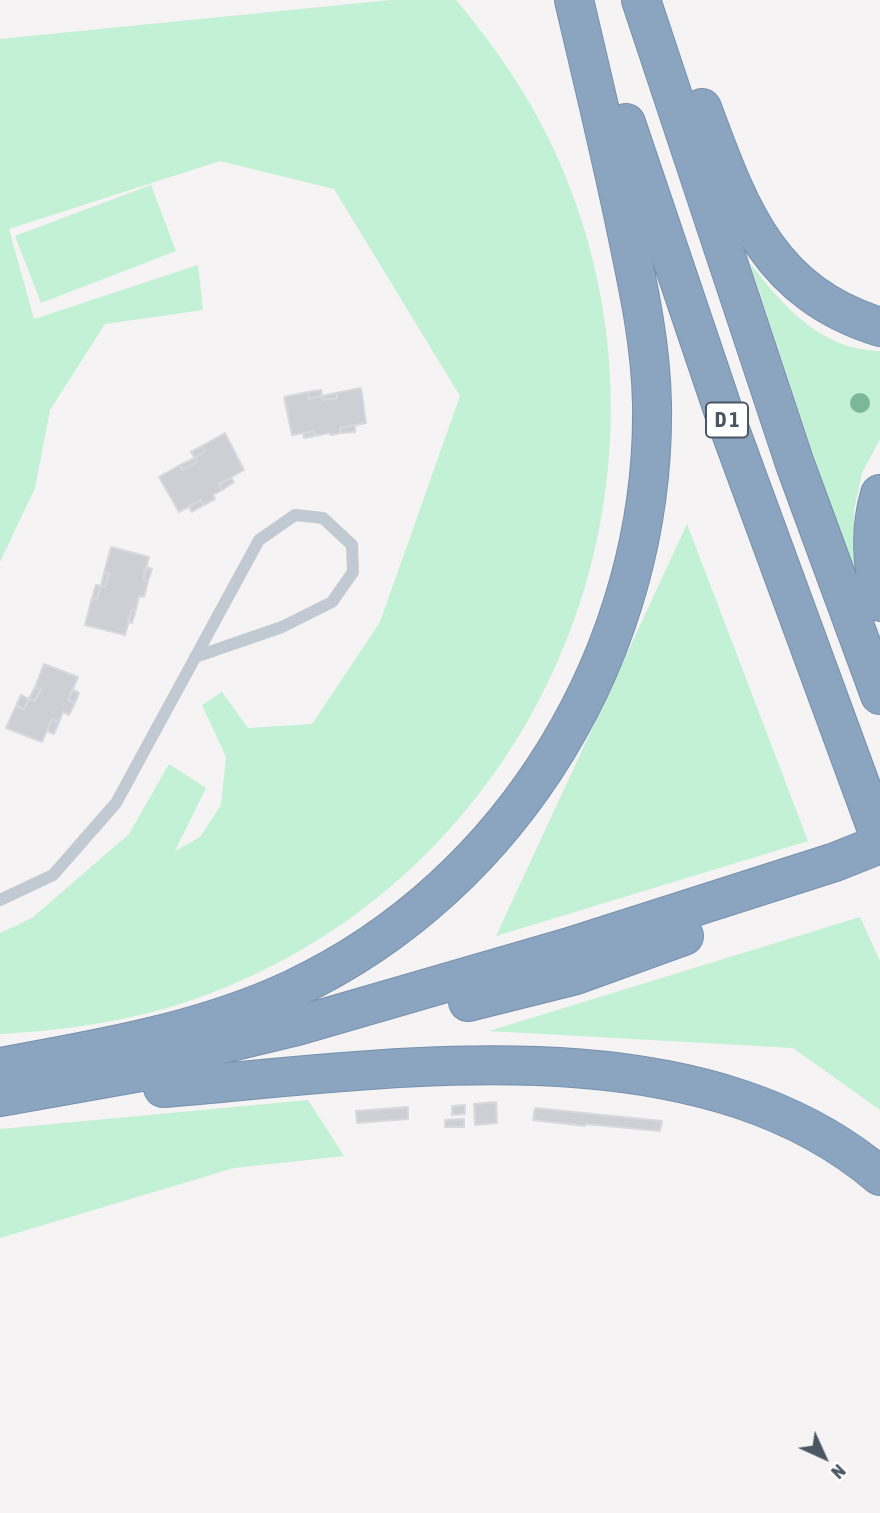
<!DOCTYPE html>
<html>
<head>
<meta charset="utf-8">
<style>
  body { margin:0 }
  #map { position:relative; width:880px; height:1513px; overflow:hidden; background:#f5f3f3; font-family:"Asap Condensed",sans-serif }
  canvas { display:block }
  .north { position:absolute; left:789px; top:1422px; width:70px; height:70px; -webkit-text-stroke:5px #fff; paint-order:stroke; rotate:135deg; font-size:19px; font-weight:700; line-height:28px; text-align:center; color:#4a5661 }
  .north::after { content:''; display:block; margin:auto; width:24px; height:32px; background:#4a5661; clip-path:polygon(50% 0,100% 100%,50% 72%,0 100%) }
</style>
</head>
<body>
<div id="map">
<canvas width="880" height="1513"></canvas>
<div class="north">N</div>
</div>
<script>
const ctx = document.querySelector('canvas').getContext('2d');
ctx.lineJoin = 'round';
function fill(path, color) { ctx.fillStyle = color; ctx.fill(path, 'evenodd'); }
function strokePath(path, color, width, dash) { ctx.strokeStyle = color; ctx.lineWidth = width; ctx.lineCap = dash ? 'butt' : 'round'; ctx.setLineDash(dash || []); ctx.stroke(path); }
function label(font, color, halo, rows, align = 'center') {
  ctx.font = font + ' "Asap Condensed",sans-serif'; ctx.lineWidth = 6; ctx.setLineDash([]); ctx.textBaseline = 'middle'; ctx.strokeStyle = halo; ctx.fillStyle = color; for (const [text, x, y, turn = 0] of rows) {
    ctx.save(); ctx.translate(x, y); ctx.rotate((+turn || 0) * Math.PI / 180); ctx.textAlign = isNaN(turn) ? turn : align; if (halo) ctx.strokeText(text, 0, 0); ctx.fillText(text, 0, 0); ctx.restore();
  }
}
fill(new Path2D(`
  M391,0H456C499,51 536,106 562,168C701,496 533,881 195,999C132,1021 67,1030 0,1034V933L32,918L129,834L169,764L206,788L175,851L200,837L221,805L226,757L202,705L222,692L248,728L312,724L380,622L460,396L334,189L220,161L9,229L34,319L198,265L203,310L105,324L50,410L35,488L0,562V39Z
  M151,185L176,251L41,303L15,236Z
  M750,263C783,306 821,350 880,351V439L862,473L854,510L855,565L850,566Z
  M687,524L808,841L496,936Z
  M860,917L880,961V1110L793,1048L489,1031Z
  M308,1100L344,1156L234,1168L0,1238V1129Z`), '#c3f1d5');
const building = new Path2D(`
  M361,388L366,423L340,428L341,433L331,435L329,433L315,436L314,431L292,435L284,397L308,392L309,399L322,396L323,400L337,398L336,393Z
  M321,390L322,396L309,399L308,392Z
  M336,393L337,398L323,400L322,396Z
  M355,425V432L341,433L340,428Z
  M314,431L315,436L304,438V433Z
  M225,433L244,470L219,484L222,490L213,495L215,499L204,505L201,500L179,512L159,477L180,465L183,470L197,462L195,458L205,451L202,446Z
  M202,446L205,451L195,458L191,452Z
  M195,458L197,462L183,470L180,465Z
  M231,478L234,482L222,490L219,484Z
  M201,500L204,505L192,512L189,507Z
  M111,547L149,557L143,580L148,581L144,597L139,596L136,610L132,609L125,635L85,625L92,598L97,599L101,586L105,587L109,574L104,573Z
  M146,567L152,569L148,581L143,580Z
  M104,573L109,574L105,587L101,586Z
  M96,585L101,586L97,599L92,598Z
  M132,609L136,610L132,623L128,622Z
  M44,664L78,677L68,700L75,703L69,715L63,712L59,722L52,719L42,742L6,728L16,706L24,709L29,699L35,701L41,689L35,687Z
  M35,687L41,689L35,701L29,699Z
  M73,690L79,693L75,703L68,700Z
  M21,695L29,699L24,709L16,706Z
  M52,719L59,722L54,734L47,731Z
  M496,1102L497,1123L475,1125L474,1104Z
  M465,1105V1114L452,1115V1106Z
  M408,1107V1119L357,1123L356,1111Z
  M535,1108L662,1121L660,1131L586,1124L585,1126L533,1120Z
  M464,1119V1127H445V1120Z`);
fill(building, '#cdcfd5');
strokePath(building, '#d7d9de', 2);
const highway = new Path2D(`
  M641,0L795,464L880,695
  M702,108C740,210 768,292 880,327
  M626,123L726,419L880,838
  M880,494C869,530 873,567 880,602
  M468,1002L576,975L684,936
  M168,1057L297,1026L566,948L835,862L880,844
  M0,1067C99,1049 201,1032 293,989C514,885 656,648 652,404C651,346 639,290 627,233C611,155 592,77 574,0
  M163,1088C386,1070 694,1018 880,1176
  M0,1097L197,1062`);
strokePath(highway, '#7690ad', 40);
strokePath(new Path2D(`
  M0,900L53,875L116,803L259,540L295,515L323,518L352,545L353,572L332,602L282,627L195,657`), '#c1cad2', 12);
strokePath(highway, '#8ba5c1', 38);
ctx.fillStyle = '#7bb799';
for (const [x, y] of [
  [860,403]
]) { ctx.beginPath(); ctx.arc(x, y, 10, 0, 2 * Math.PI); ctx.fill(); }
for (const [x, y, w] of [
  [727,420,42]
]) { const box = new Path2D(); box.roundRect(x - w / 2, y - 17.5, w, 35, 5); ctx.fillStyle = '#fff'; ctx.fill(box); strokePath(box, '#4a5661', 2); }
label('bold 21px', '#4a5661', null, [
  ["D 1",727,420]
]);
</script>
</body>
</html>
